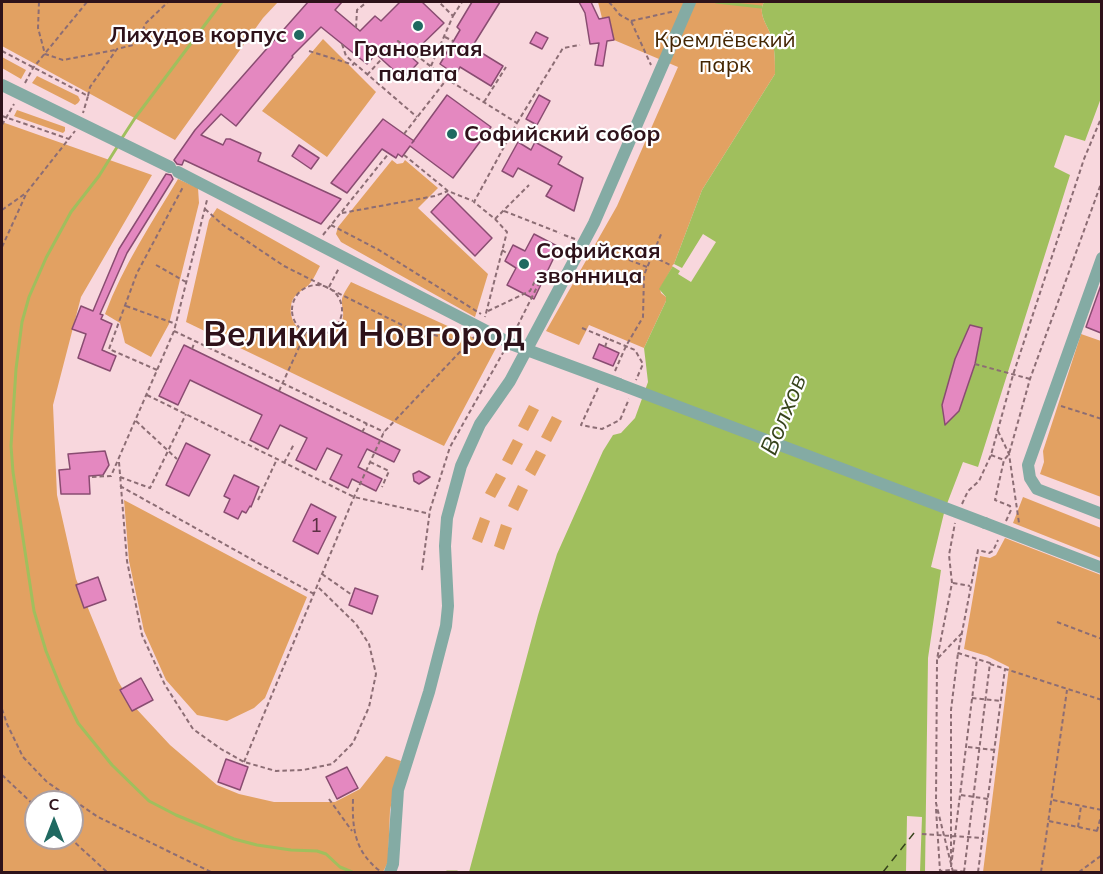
<!DOCTYPE html>
<html>
<head>
<meta charset="utf-8">
<style>
  body { margin:0 }
  #map { position:relative; width:1103px; height:874px; overflow:hidden; background:#f8d7dd; font-family:Mulish,sans-serif }
  canvas { display:block }
  .frame { position:absolute; inset:0; border:3px solid #2e121a; pointer-events:none }
  .north { position:absolute; left:24px; top:790px; width:60px; height:60px; box-sizing:border-box; background:#fff; border:2px solid #aba0a3; border-radius:50%; rotate:0deg; font-size:16px; font-weight:700; line-height:24px; text-align:center; color:#2e121a }
  .north::after { content:''; display:block; margin:auto; width:21px; height:27px; background:#206961; clip-path:polygon(50% 0,100% 100%,50% 72%,0 100%) }
</style>
</head>
<body>
<div id="map">
<canvas width="1103" height="874"></canvas>
<div class="frame"></div>
<div class="north">С</div>
</div>
<script>
const ctx = document.querySelector('canvas').getContext('2d');
ctx.lineJoin = 'round';
function fill(path, color) { ctx.fillStyle = color; ctx.fill(path, 'evenodd'); }
function strokePath(path, color, width, dash) { ctx.strokeStyle = color; ctx.lineWidth = width; ctx.lineCap = dash ? 'butt' : 'round'; ctx.setLineDash(dash || []); ctx.stroke(path); }
function label(font, color, halo, rows, align = 'center') {
  ctx.font = font + ' Mulish,sans-serif'; ctx.lineWidth = 4.5; ctx.setLineDash([]); ctx.textBaseline = 'middle'; ctx.strokeStyle = halo; ctx.fillStyle = color; for (const [text, x, y, turn = 0] of rows) {
    ctx.save(); ctx.translate(x, y); ctx.rotate((+turn || 0) * Math.PI / 180); ctx.textAlign = isNaN(turn) ? turn : align; if (halo) ctx.strokeText(text, 0, 0); ctx.fillText(text, 0, 0); ctx.restore();
  }
}
fill(new Path2D(`
  M2,2H278L263,18L175,140L2,46Z
  M598,2H764C757,15 769,26 772,39C775,50 775,62 775,74L702,190L674,264L660,289L661,293L666,297V301L644,348L589,325L579,345L546,331L617,206L678,67L614,40L609,17L602,18Z
  M323,39L376,92L327,157L262,111Z
  M2,57L26,70L21,79L2,68Z
  M37,76L78,96L80,100L78,103L75,105L32,83Z
  M17,110L65,127V131L63,133L14,116Z
  M2,122L152,175L81,297L53,405L57,495L76,579L118,681L131,703L170,745L217,785L239,794L274,802H335L360,789L386,756L401,761L390,810L388,862L383,872H2ZM36,802H72V838H36Z
  M392,160L397,164L403,163L405,160L438,188L418,208L488,274L475,317L341,242L336,234L338,227Z
  M178,179L198,188L199,203L169,324L151,357L125,343L120,323L105,314C123,266 152,222 178,179Z
  M217,208L320,266C317,271 315,277 311,282C305,291 293,292 291,306C287,333 323,347 339,326C347,315 341,309 342,299C343,294 348,287 351,282L496,348L444,446L186,322L209,220Z
  M1081,334L1101,341V497L1040,474L1044,462L1043,451Z
  M529,405L539,410L528,431L518,426Z
  M552,416L562,421L551,442L541,437Z
  M513,439L523,444L512,465L502,460Z
  M536,450L546,455L535,476L525,470Z
  M496,473L506,478L495,498L485,493Z
  M518,485L528,490L518,511L508,506Z
  M1023,497L1101,528V558L1013,523Z
  M124,500L307,597L265,698L254,708L227,721L197,715L166,680L144,631L129,561Z
  M480,517L490,521L482,543L472,539Z
  M501,524L512,528L504,550L494,546Z
  M1005,538L1101,575V872H983L1009,667L987,656L964,649L980,556L990,558L996,555Z`), '#e2a162');
fill(new Path2D(`
  M764,2H1101V98L1085,141L1065,135L1054,167L1070,175L978,467L963,462L945,509L931,567L941,570L928,658L925,872H469L538,615L557,554L603,451L613,435L621,433L635,418L648,382L644,348L666,301V297L659,289L674,264L702,190L775,74C775,62 775,50 772,39C769,26 757,15 764,2Z`), '#a0bf5d');
fill(new Path2D(`
  M703,234L716,242L691,282L678,274L680,271L672,266L674,264L682,268Z
  M907,816L922,817L920,872H906Z`), '#f8d7dd');
strokePath(new Path2D(`
  M716,2L761,7
  M122,138L135,118L222,2
  M119,144L99,176L71,212L46,258L29,297L22,322L16,369L11,446L13,472L34,611L46,651L61,688L78,723L112,765L149,801L176,815L234,839L257,845L291,850L317,851L326,854L340,867L352,872
  M447,872H457`), '#a0bf5d', 3);
strokePath(new Path2D(`
  M883,872L914,833`), '#37441c', 1.5, [8, 6]);
const building = new Path2D(`
  M308,2H342L335,10L360,31L375,16L381,21L400,2H422L444,23L410,56L418,63L407,75L403,71L399,75L376,54L367,64L321,27L292,56L293,57L236,126L221,114L201,135L223,145L226,139H230L261,153L258,161L341,199L321,224L184,160L182,165L177,164L174,160L195,130Z
  M472,2H500L472,47L503,66L491,86L460,67L456,75L440,64L460,30L457,27Z
  M579,2H591L599,19L609,17L614,40L607,41L603,66L595,65L599,43L590,44L585,13Z
  M536,32L548,38L542,49L530,43Z
  M447,95L491,127L453,178L410,146L402,157L398,154L396,158L382,149L347,193L331,183L383,119L414,141L412,143Z
  M539,95L550,101L537,125L526,119Z
  M518,142L531,150L535,142L562,157L558,164L583,178L574,211L546,196L552,186L518,168L513,177L502,171Z
  M299,145L319,158L311,169L292,156Z
  M166,174L171,175L173,179L127,253L100,314L103,315L101,319L112,324L102,350L116,356L110,371L78,358L86,334L72,329L81,306L93,311L119,249Z
  M448,194L492,238L475,256L431,212Z
  M534,234L559,247L534,299L507,285L516,268L505,261L513,245L525,251Z
  M1101,285V333L1086,327Z
  M970,325L982,328L975,364L959,411L945,425L942,405L955,359Z
  M599,344L619,353L613,366L593,358Z
  M184,345L400,450L394,462L367,449L358,467L382,479L376,491L352,479L348,488L330,479L342,455L327,448L316,470L296,460L307,438L280,425L268,449L250,440L262,415L190,380L178,405L159,396Z
  M186,443L210,455L189,496L166,485Z
  M105,451L109,465L103,475L89,476L90,494H61L59,470L70,469L68,454Z
  M419,471L430,477L419,484L414,481L413,474Z
  M234,475L259,487L251,507L250,506L246,513L242,511L238,519L224,512L230,499L224,496Z
  M311,504L336,517L318,554L293,541Z
  M98,577L106,600L84,608L76,585Z
  M355,588L378,596L372,614L349,605Z
  M141,678L153,700L132,711L120,690Z
  M226,759L248,767L240,790L218,782Z
  M347,767L358,788L337,799L326,777Z`);
fill(building, '#e488c0');
strokePath(building, '#894c71', 1.5);
strokePath(new Path2D(`
  M39,2L38,28L45,54L63,60L115,50
  M609,2L620,15L631,21L651,65
  M453,16L462,2
  M631,21L675,11
  M356,28L357,10L367,2
  M445,37L453,41
  M342,44L346,56L417,117
  M2,51L88,96L83,113
  M309,51L354,65
  M431,66L453,16L439,2
  M367,75L398,41L447,79L517,123L474,202L495,219L507,232L485,317
  M25,83L33,68L87,2
  M88,96L90,87L117,49L133,45L137,42L146,23L168,2
  M484,102L506,67
  M2,116L69,139
  M517,123L563,48L580,45
  M2,125L14,104
  M404,134L447,79
  M404,155L448,191L473,201
  M205,209L223,225L284,266L406,327L466,344
  M2,210L26,193
  M504,211L560,233
  M342,213L435,196L448,191
  M495,219L529,185
  M331,225L379,250L481,314
  M323,235L389,153
  M564,235L575,239
  M594,246L647,267
  M2,247L27,192L75,131
  M502,250L508,254
  M652,256L672,266
  M156,265L186,282
  M292 310a25 25 0 1 1 50 0a25 25 0 1 1-50 0Z
  M329,287L339,268
  M126,306L176,324
  M488,311L530,291L536,279
  M582,328L635,350L643,364L636,380
  M174,331L384,432
  M514,333L540,281L536,279
  M605,347L608,338
  M192,349L195,341
  M975,364L1030,379
  M157,370L109,349L137,273L183,187
  M615,371L626,346L643,317L644,275L662,232
  M598,388L581,425L602,429L620,420L629,399
  M279,391L306,332
  M147,395L354,497L426,513
  M1061,406L1102,419
  M136,421L177,459
  M998,431L1009,454L1019,523
  M362,432L367,424
  M991,455L1004,460
  M119,462L127,561L142,635L165,685L193,729L221,749L244,762L276,771L303,770L332,764L353,743L369,707L376,674L369,644L356,624L317,586
  M370,462L389,471L382,487
  M284,463L294,444
  M92,477L111,476L174,331L207,200
  M120,477L150,488L186,414
  M120,486L314,594
  M258,500L277,459
  M962,504L968,491L979,481L991,455L1013,375L1084,159L1102,116
  M1006,521L1011,510L1010,506L995,500L1004,460L1009,454L1030,379L1102,181
  M422,570L430,510L450,447L504,351
  M322,574L352,595
  M953,583L970,586
  M1057,622L1102,639
  M938,658L961,634
  M990,664L1102,700
  M972,698L1001,701
  M2,709L7,724L23,757L47,782L98,817L211,872
  M968,747L995,750
  M244,762L354,497L384,432L474,337
  M2,775L36,807
  M961,795L988,799
  M329,799L352,831
  M353,799C352,829 355,852 380,871
  M1053,800L1102,810
  M936,809L940,871L951,870L966,872
  M1049,821L1102,832
  M1078,827L1081,806
  M1097,831L1102,812
  M922,834L983,838
  M70,838L107,872
  M951,861V710L958,653
  M951,867L977,659
  M953,872L936,803L937,659L952,583L949,555L955,523
  M964,872L990,663L958,653L978,550L989,553L993,551L998,540
  M978,872L1005,669
  M1041,872L1067,690
  M1079,872L1102,855`), '#8c6d74', 2, [4.5, 3]);
strokePath(new Path2D(`
  M2,85L170,167
  M178,172L506,341
  M1102,258L1028,465L1030,478L1037,489L1102,514
  M511,344L619,384
  M985,523L1102,568
  M390,872L393,864L398,790L429,692L446,626L448,606L445,546L447,518L461,466L480,424L510,381L594,223L690,2`), '#84aba4', 12);
strokePath(new Path2D(`
  M619,384L985,523`), '#84aba4', 12);
for (const [x, y, r, color] of [
  [418,26,6,"#206961"],
  [299,35,6,"#206961"],
  [452,134,6,"#206961"],
  [524,264,6,"#206961"]
]) { const dot = new Path2D(); dot.arc(x, y, r, 0, 2 * Math.PI); ctx.fillStyle = color; ctx.fill(dot); strokePath(dot, '#fff', 2); }
label('20px', '#5c3044', null, [
  ["1",316,526]
]);
label('bold 22px', '#2e121a', '#fff', [
  ["Лихудов корпус",287,35,"right"],
  ["Грановитая",418,49,"center"],
  ["палата",418,74,"center"],
  ["Софийский собор",464,134],
  ["Софийская",536,251],
  ["звонница",536,276]
], 'left');
label('22px', '#442603', '#fff', [
  ["Кремлёвский",725,40],
  ["парк",725,65]
]);
label('italic 24px', '#37441c', '#fff', [
  ["Волхов",784,415,-68]
]);
label('bold 34px', '#2e121a', '#fff', [
  ["Великий Новгород",364,336]
]);
</script>
</body>
</html>
